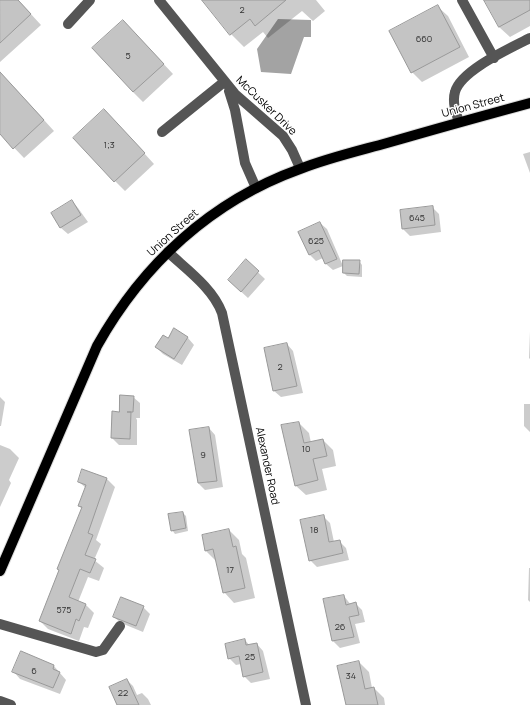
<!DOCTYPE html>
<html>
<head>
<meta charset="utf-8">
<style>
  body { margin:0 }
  canvas { display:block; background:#fff }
</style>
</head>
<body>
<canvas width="530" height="705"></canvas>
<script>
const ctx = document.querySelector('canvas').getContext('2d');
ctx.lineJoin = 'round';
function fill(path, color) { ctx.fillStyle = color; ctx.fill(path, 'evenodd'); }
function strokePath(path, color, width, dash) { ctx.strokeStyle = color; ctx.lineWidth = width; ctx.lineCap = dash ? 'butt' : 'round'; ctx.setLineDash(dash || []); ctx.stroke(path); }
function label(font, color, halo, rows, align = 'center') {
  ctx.font = font + ' Manrope,sans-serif'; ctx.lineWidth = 3; ctx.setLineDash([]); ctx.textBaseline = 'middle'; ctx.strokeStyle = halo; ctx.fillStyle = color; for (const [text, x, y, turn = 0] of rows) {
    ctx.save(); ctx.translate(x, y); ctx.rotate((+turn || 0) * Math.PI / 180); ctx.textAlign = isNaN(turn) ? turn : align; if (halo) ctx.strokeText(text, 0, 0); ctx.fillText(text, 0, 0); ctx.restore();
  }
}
fill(new Path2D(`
  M278,19L311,20V37H304L291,74L261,72L257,49Z`), '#a3a3a3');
fill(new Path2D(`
  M0,0H18L41,25L0,62Z
  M203,0H316L325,11L313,21L302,11L268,38L263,32L244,47L231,34Z
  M485,0H530V26L510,37L499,27Z
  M437,6L448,16L469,57L422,82L412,72Z
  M133,31L173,74L143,102L133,92Z
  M0,81L14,87L54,131L24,158L0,133Z
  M114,120L154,164L125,191L115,181Z
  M530,152V173L523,154Z
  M72,201L78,208L88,222L68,234L61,228L52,213Z
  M432,207L439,214L441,232L410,236L403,229L401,211Z
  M320,223L327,229L343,266L333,270L326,264L323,258L316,261L309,254Z
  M246,261L265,279L248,298L236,287Z
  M344,261H359L362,265V277L347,276L344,273Z
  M174,329L188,338L194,345L182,365L163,354L156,347L168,339Z
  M530,331V359L529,358Z
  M287,344L293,351L303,393L281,397L274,391Z
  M0,397L5,402L1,426H0Z
  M133,397L140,403V418H136L137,420V445H119L112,438L120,413Z
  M524,404H530V432L524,426Z
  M299,423L309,433L311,443L323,440L333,450L336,466L322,469L327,490L306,495L295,485Z
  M209,428L215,435L223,487L205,490L198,483Z
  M0,445L10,449L19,458L9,480L11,483L0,507Z
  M106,478L115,487L96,540L101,544L94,560L104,568L99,581L88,577L78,602L86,605L94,613L88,628L84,627L79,641L48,629L40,621L82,509L79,506L86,488L79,482Z
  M183,513L186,516L188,531L175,534L172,530Z
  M323,516L330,523L334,542L339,541L346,548L349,560L317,567L310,560Z
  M229,530L239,540L242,554L246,558L255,598L234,603L224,592L216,561L206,551Z
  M529,568H530V602L528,600Z
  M344,596L351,605L356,604L362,610L365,622L355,624L360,643L340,648L333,641L324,600Z
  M143,607L150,614L143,632L121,623L114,617Z
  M245,640L250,646L257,644L263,651L270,679L251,683L244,676L241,664L236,665L229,658Z
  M359,662L369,672L372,688H374L384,698L385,705H347Z
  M54,666L66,680L60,694L20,679L14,672Z
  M127,680L133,686L137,695L142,693L148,699L151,705H118Z`), '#0003');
const building = new Path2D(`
  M0,0H18L31,14L0,43Z
  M202,0H286L255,26L250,19L230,35Z
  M484,0H530V10L499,27Z
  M438,5L460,47L411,73L389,31Z
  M123,20L164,64L133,92L92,48Z
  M0,72L44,120L13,149L0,134Z
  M104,109L145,153L114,182L73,138Z
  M72,200L81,215L60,228L51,213Z
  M433,206L435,225L402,229L400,210Z
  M320,222L337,259L325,264L319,250L309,255L298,232Z
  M246,259L259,271L241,292L228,280Z
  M343,260H360L359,274L343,273Z
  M174,328L188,337L174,359L155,347L163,335L168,338Z
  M287,343L297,386L273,391L264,348Z
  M120,395L134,396L133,412H127H131L130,439L111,438L112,411L119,412Z
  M299,422L304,443L323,439L327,456L313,459L318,480L295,486L281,425Z
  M209,427L217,481L198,483L189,430Z
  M82,469L107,478L88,533L93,535L85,555L96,559L90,573L80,569L69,597L86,604L79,621L76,619L71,634L39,621L59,570L57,569L82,507L78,506L86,485L78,482Z
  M183,512L186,528L171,531L168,514Z
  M324,515L329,542L340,540L343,553L309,561L300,520Z
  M229,529L233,547L236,546L245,588L223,593L213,549L205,551L202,535Z
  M344,595L346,605L356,602L359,615L349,617L354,637L332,641L323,599Z
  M121,597L144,606L136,626L113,617Z
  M245,639L246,645L257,643L263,672L243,677L239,656L228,659L225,644Z
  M21,651L54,665L53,669L60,672L53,688L12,672Z
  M359,661L365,689L374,687L378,705H346L337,666Z
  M127,679L139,705H117L109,687Z`);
fill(building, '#c4c4c4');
strokePath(building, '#999', 1);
const major = new Path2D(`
  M0,571L97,346C143,264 211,201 300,169C328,158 358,151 387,143C435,129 482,116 530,103`);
strokePath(major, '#dbdbdb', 12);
strokePath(new Path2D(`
  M159,0L235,94L283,136L292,150L300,168
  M462,0L494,58
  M68,24L90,0
  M229,91L235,110L245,163L256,188
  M459,122C456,113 452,102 455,92C461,70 511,48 530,38
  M162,132L224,82
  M168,252C186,269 213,288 222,313L306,705
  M0,624L96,652L103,650L120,626
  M0,701L11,705`), '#555', 10);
strokePath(major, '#000', 10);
label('9px', '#313131', null, [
  ["2",242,10],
  ["660",424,39],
  ["5",128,56],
  ["1;3",109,145],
  ["645",417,218],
  ["625",316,241],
  ["2",280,367],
  ["10",306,449],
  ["9",203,455],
  ["18",314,530],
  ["17",230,570],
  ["575",64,610],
  ["26",340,627],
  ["25",250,657],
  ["6",34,671],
  ["34",351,676],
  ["22",123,693]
]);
label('11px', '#000', '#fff', [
  ["McCusker Drive",266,106,44],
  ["Union Street",473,106,-15],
  ["Union Street",173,233,-42],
  ["Alexander Road",267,466,78]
]);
</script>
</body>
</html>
